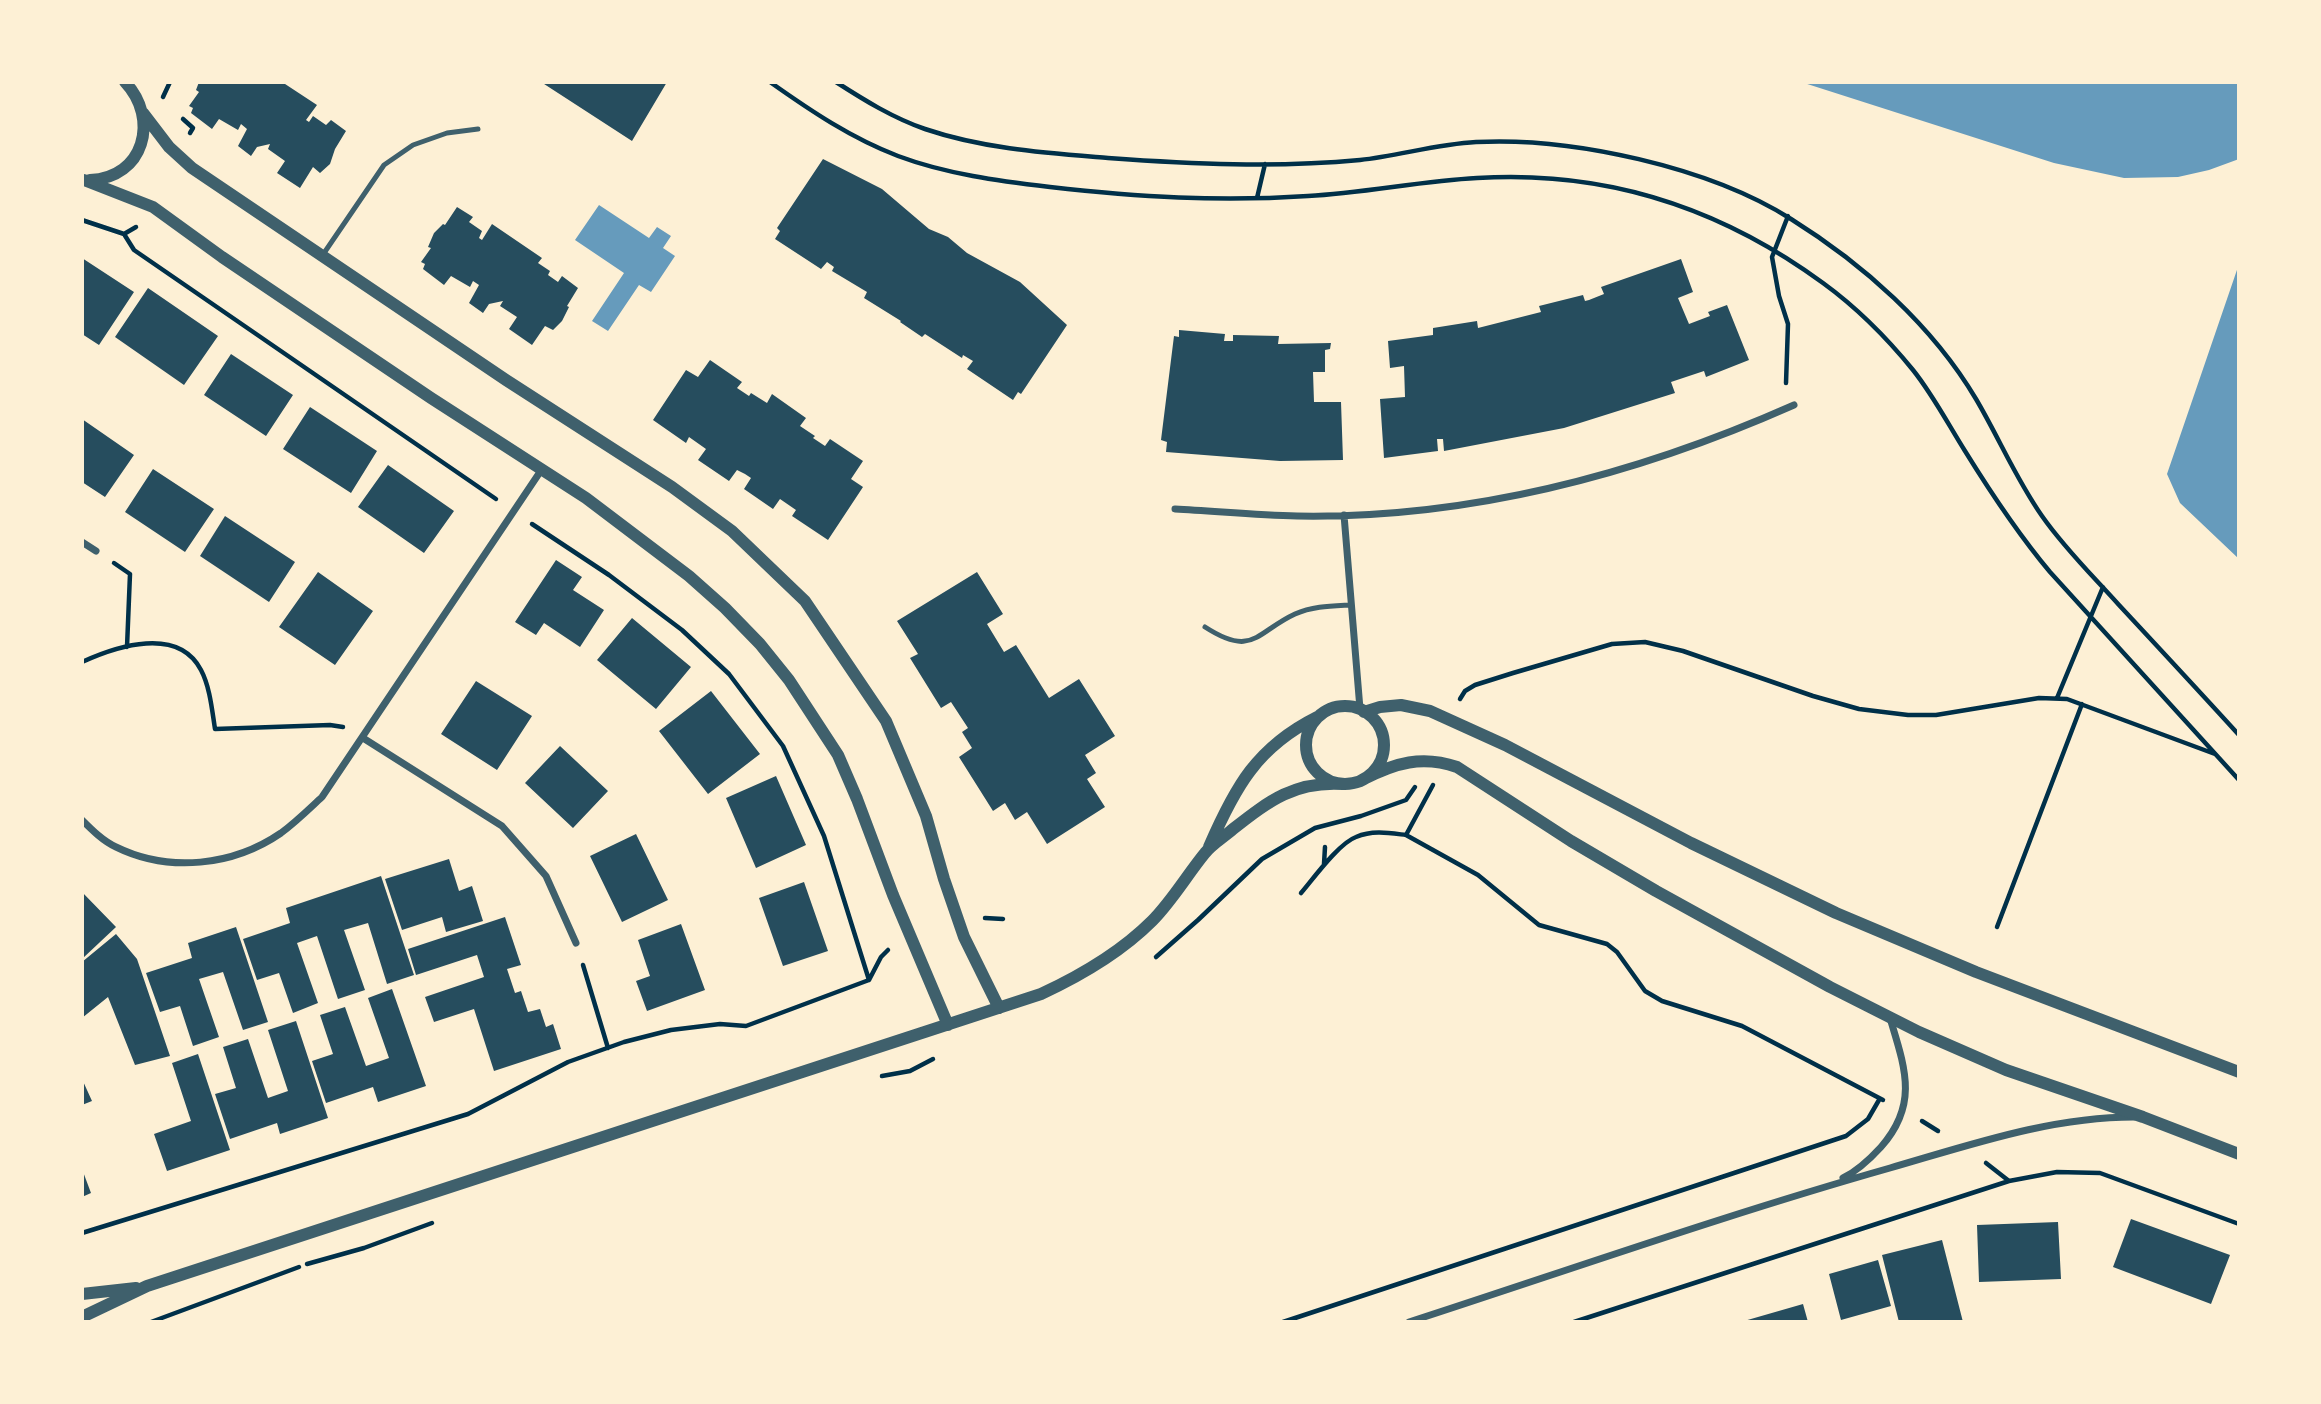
<!DOCTYPE html>
<html>
<head>
<meta charset="utf-8">
<style>
  body { margin:0 }
  #map { position:relative; width:2321px; height:1404px; overflow:hidden; background:#fdf0d5; font-family:"IBM Plex Serif",serif }
  canvas { display:block }
  .frame { position:absolute; inset:0; border:84px solid #fdf0d5; pointer-events:none }
</style>
</head>
<body>
<div id="map">
<canvas width="2321" height="1404"></canvas>
<div class="frame"></div>
</div>
<script>
const ctx = document.querySelector('canvas').getContext('2d');
ctx.lineJoin = 'round';
function fill(path, color) { ctx.fillStyle = color; ctx.fill(path, 'evenodd'); }
function strokePath(path, color, width, dash) { ctx.strokeStyle = color; ctx.lineWidth = width; ctx.lineCap = dash ? 'butt' : 'round'; ctx.setLineDash(dash || []); ctx.stroke(path); }
fill(new Path2D(`
  M1801,82H2239V159L2209,170L2178,177L2124,178L2054,163Z
  M599,205L649,238L657,227L671,236L663,248L675,256L651,292L639,285L608,331L592,321L624,273L575,240Z
  M2239,264V559L2180,503L2167,474Z`), '#669bbc');
fill(new Path2D(`
  M199,82H282L317,105L306,120L309,122L313,116L326,125L331,120L346,131L335,149L330,164L320,173L313,167L300,188L277,173L285,161L268,149L270,144L257,147L251,156L238,146L247,129L241,124L238,130L219,119L212,129L191,113L193,108L189,106L199,92L196,90Z
  M541,82H667L632,141Z
  M823,159L882,189L929,229L948,237L967,253L1020,282L1067,325L1021,394L1018,392L1013,400L967,369L973,361L963,355L962,358L925,334L922,337L900,322L901,321L864,298L867,292L832,271L834,267L827,262L821,269L775,239L780,231L777,228Z
  M457,207L473,217L469,222L482,231L479,238L482,240L492,224L542,258L538,263L550,271L548,275L558,282L562,276L578,288L567,306L569,307L562,321L553,330L545,326L532,345L509,329L517,317L500,306L503,301L489,304L483,313L469,303L479,285L473,281L470,287L451,276L444,285L423,269L425,264L421,262L431,248L428,247L434,233L443,224L445,225Z
  M82,258L134,292L99,345L82,334Z
  M1681,259L1693,292L1678,298L1689,324L1710,316L1708,312L1727,305L1749,360L1706,377L1704,371L1671,382L1675,393L1564,428L1444,451L1443,439H1437L1438,451L1384,458L1380,399L1405,397L1404,366L1390,368L1388,341L1433,335V328L1477,321L1478,328L1541,312L1539,306L1583,295L1585,301L1589,300L1604,294L1601,287Z
  M148,288L218,336L184,385L115,337Z
  M1179,330L1225,334L1224,341H1233V335L1279,336L1278,344L1331,343L1330,349L1325,350V372H1313L1314,402H1341L1343,460L1280,461L1166,452L1167,442L1161,440L1174,336L1179,337Z
  M231,354L293,395L266,436L204,395Z
  M710,360L742,382L737,388L749,396L751,393L767,403L772,394L806,418L800,426L815,436L813,438L825,446L830,439L863,461L851,479L863,487L828,540L792,516L796,510L780,499L773,509L744,489L751,478L745,474L737,470L729,481L698,460L706,449L689,437L686,443L653,420L686,370L698,377Z
  M310,407L377,451L351,493L283,449Z
  M82,419L134,455L105,497L82,482Z
  M388,465L454,511L424,553L358,507Z
  M153,469L214,509L185,552L125,512Z
  M225,516L295,562L269,602L200,556Z
  M556,560L582,577L573,590L604,610L580,647L544,623L536,635L515,622Z
  M318,572L373,611L335,665L279,627Z
  M977,572L1003,614L987,624L1004,652L1016,645L1049,698L1079,679L1115,736L1085,755L1096,773L1087,779L1105,807L1047,844L1027,812L1015,820L1005,803L993,811L959,757L972,748L962,732L968,728L951,702L941,708L910,658L918,654L897,621Z
  M632,618L691,667L656,709L597,660Z
  M476,681L532,716L497,770L441,734Z
  M711,691L760,754L708,794L659,731Z
  M560,746L608,791L573,828L525,783Z
  M776,776L806,845L756,868L726,798Z
  M636,834L668,900L622,922L590,856Z
  M449,859L459,891L472,886L483,921L446,932L442,917L402,930L385,879Z
  M381,876L414,975L387,984L368,923L344,930L365,990L338,999L317,936L297,943L318,1003L293,1013L279,973L257,980L243,939L290,923L286,908Z
  M804,882L828,951L783,966L759,898Z
  M82,892L116,927L82,959Z
  M505,917L521,965L507,969L515,993L521,991L528,1012L540,1009L546,1027L553,1024L561,1049L494,1071L474,1009L434,1022L425,997L484,977L477,955L416,975L408,949Z
  M681,924L705,990L647,1011L636,981L650,976L638,940Z
  M236,927L268,1022L243,1030L223,972L199,979L219,1037L193,1046L180,1006L160,1012L146,973L192,958L188,943Z
  M116,934L137,959L170,1056L135,1065L108,997L82,1018V962Z
  M392,989L426,1086L378,1102L373,1087L326,1103L312,1061L333,1054L320,1015L345,1007L366,1066L389,1058L368,998Z
  M296,1021L328,1118L280,1134L277,1123L230,1139L215,1094L236,1088L223,1047L248,1039L268,1098L288,1091L268,1030Z
  M198,1054L230,1150L167,1171L154,1134L191,1121L172,1063Z
  M82,1079L92,1101L82,1105Z
  M82,1169L91,1193L82,1197Z
  M2131,1219L2230,1255L2211,1304L2113,1267Z
  M2058,1222L2061,1279L1979,1282L1977,1225Z
  M1942,1240L1963,1322H1899L1882,1255Z
  M1878,1260L1891,1306L1841,1320L1829,1274Z
  M1803,1304L1808,1322H1744V1321Z`), '#264d5e');
strokePath(new Path2D(`
  M770,82C811,111 851,138 898,156C946,174 999,181 1050,187C1138,197 1219,202 1308,196C1365,193 1420,181 1477,178C1605,170 1721,208 1823,283C1856,307 1887,338 1913,370C1933,395 1948,424 1965,451C1991,493 2018,534 2050,572L2239,780
  M836,82C864,100 893,118 925,129C984,149 1047,153 1108,158C1191,164 1276,168 1360,160C1398,156 1437,144 1476,142C1572,137 1709,167 1791,219C1863,264 1932,325 1976,399C1999,438 2016,479 2042,516C2065,549 2093,576 2119,605C2159,648 2199,691 2239,735
  M163,97L170,82
  M183,119L193,128L190,133
  M1257,198L1265,164
  M82,220L124,234L136,227
  M124,234L134,250L496,499
  M1786,383L1788,324L1779,296L1772,257L1788,216
  M532,524L609,575L682,630L729,674L783,746L824,836L869,980L881,957L888,950
  M114,563L130,574L127,647
  M82,662C117,646 178,626 201,670C210,687 212,710 215,729L330,725L343,727
  M2057,698L2103,587
  M1460,699L1465,691L1475,685L1513,673L1612,644L1645,642L1683,651L1813,696L1859,709L1908,715H1936L2039,698L2067,699L2215,754
  M1406,835L1478,875L1539,925L1607,944L1617,952L1645,991L1662,1001L1742,1026L1883,1100
  M1324,864L1325,847
  M1301,893C1313,879 1339,843 1356,837C1373,830 1389,833 1406,835L1433,785
  M985,918L1003,919
  M1997,927L2082,704
  M1156,957L1198,920L1262,859L1315,828L1361,816L1406,800L1415,787
  M583,965L608,1048
  M882,1076L910,1071L933,1059
  M1922,1121L1938,1131
  M1986,1163L2009,1181L2057,1172L2100,1173L2239,1224
  M82,1233L468,1114L568,1062L624,1042L671,1030L720,1024L746,1026L869,980
  M307,1264L364,1248L432,1223
  M151,1322L299,1267
  M1283,1322L1846,1136L1868,1119L1879,1100
  M1574,1322L2009,1181`), '#003049', 4.5);
strokePath(new Path2D(`
  M322,256L384,165L413,145L447,133L478,129
  M1205,627C1253,658 1256,632 1295,614C1313,606 1332,606 1351,605`), '#3f606c', 5);
strokePath(new Path2D(`
  M1175,509C1215,511 1256,515 1297,516C1470,519 1636,475 1794,405
  M1344,515L1360,709
  M82,542L96,551
  M363,738L502,826L546,876L576,943
  M82,820C92,830 103,841 116,847C169,873 233,866 281,833C296,822 309,809 322,797L542,469
  M1843,1178C1857,1171 1870,1159 1881,1147C1919,1104 1905,1068 1890,1018
  M1409,1322C1569,1270 1728,1214 1890,1168C1970,1145 2050,1117 2134,1117`), '#3f606c', 7);
strokePath(new Path2D(`
  M143,113L169,147L192,168L506,380L672,487L732,531L805,601L886,721L926,816L944,879L964,937L999,1008
  M84,180L153,207L222,257L431,398L586,498L689,576L725,608L760,644L789,680L838,755L857,799L893,895L948,1025
  M90,180C144,178 160,119 125,82
  M1306 745a39 39 0 1 1 78 0a39 39 0 1 1-78 0Z
  M1364,712L1380,707L1401,705L1430,711L1505,745L1691,843L1836,913L1976,972L2239,1072
  M1364,779C1395,763 1422,755 1457,767L1571,841L1656,891L1830,987L1919,1032L2006,1070L2143,1117L2239,1154
  M1209,847C1235,787 1257,747 1317,717
  M82,1294L136,1288
  M82,1317L147,1286L1041,994C1082,975 1120,953 1152,921C1172,901 1187,875 1205,853C1212,844 1224,837 1233,829C1270,800 1295,781 1343,784`), '#3f606c', 12);
</script>
</body>
</html>
